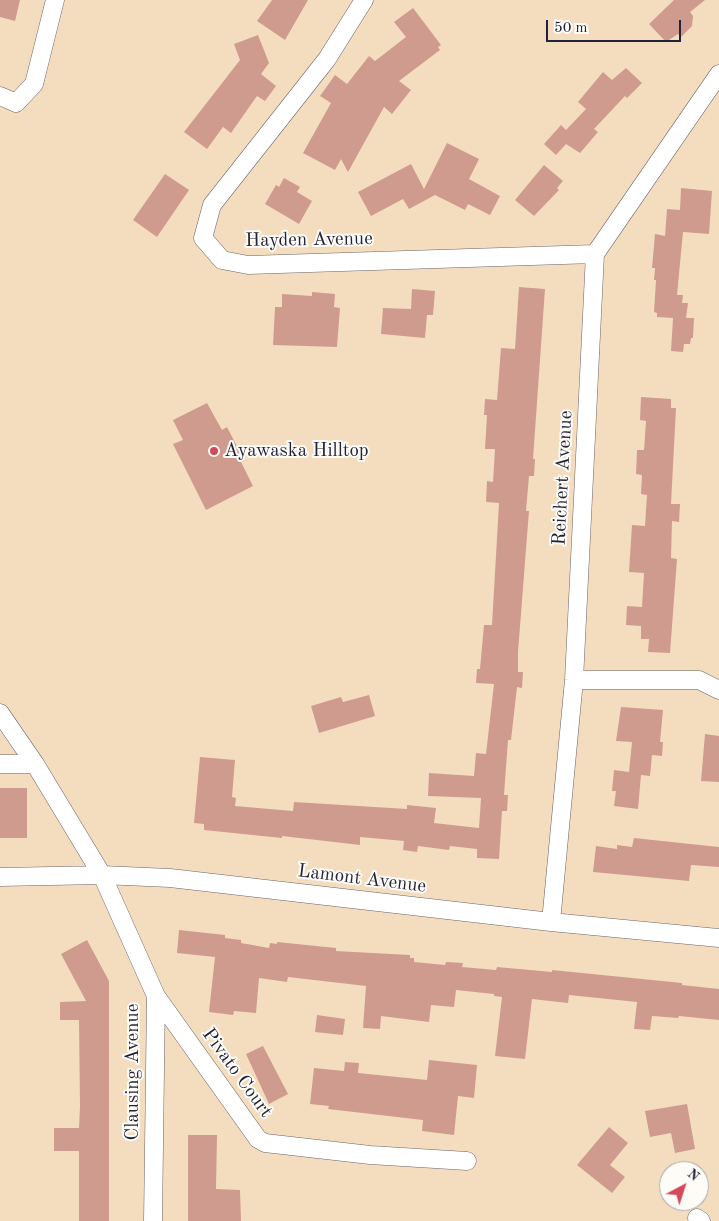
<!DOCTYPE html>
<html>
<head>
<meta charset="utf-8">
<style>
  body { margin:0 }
  #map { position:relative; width:719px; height:1221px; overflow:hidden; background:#f4ddbf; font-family:"Old Standard TT",serif }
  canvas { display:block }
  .north { position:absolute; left:659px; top:1161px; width:50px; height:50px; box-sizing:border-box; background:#fdfcf7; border:1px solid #a5a5ac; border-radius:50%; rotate:40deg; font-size:14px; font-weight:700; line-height:20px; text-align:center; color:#22223b }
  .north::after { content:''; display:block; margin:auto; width:18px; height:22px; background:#d1495b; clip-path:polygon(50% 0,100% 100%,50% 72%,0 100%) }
  .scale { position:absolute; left:546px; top:20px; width:135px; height:22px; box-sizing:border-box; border:2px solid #22223b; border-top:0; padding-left:6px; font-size:15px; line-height:18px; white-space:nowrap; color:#22223b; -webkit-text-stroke:4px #fdfcf7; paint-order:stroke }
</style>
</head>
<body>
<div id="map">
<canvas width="719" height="1221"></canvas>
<div class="north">N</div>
<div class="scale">50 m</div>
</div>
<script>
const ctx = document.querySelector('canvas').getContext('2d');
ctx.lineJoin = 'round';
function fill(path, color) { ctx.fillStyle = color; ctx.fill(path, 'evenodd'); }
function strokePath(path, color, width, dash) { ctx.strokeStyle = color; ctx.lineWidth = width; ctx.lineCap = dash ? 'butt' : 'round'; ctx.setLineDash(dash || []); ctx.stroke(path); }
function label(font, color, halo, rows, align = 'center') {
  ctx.font = font + ' "Old Standard TT",serif'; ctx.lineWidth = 4; ctx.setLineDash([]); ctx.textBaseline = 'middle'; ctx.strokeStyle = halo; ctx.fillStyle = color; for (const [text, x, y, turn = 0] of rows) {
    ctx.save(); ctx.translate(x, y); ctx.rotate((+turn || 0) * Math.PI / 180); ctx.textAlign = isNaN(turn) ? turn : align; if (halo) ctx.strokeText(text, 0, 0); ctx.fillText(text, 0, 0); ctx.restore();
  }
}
fill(new Path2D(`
  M0,0H20L15,21L0,17Z
  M272,0H308L285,40L257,21Z
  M674,0H705L690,12L693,16L692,26L681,37L678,34L666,42L649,24Z
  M413,8L441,45L438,47L440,50L399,81L411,90L392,114L384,107L348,172L341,159L335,170L303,153L331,103L320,96L335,75L347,84L369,56L375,61L406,37L394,22Z
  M258,35L269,63L261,74L276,86L265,101L257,96L231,133L223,127L207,149L184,132L240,60L234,44Z
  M626,68L642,83L627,98L625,96L594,129L598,132L580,153L566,144L556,155L544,144L561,125L566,130L586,109L578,102L603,72L612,80Z
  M447,143L479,159L469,179L500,196L490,215L468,204L465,210L435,195L409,209L403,199L371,216L358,192L411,164L424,189Z
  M544,165L563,181L557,188L559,190L534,216L515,200Z
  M165,174L189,190L157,237L133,220Z
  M284,178L300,187L297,192L312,201L299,224L265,204L276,185L279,187Z
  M681,188L712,191L709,234L683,232L677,295H683L682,303H688L686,318H694L693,338H691L690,344H684L683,352L671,351L673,318L657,317V313L654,312L656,280H654L655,268H652L655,234L665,236L667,209L680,210Z
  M519,287L545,289L533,459H535L534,476H529L526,511H529L518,652V672H523L522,688L517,687L511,740H508L504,795H508L507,811H502L499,859L477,858V849L450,846L449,850L418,846L417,852L403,850L404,841L360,837V845L282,836V838L204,830V824L194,823L200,757L235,760L232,797L236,798L235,806L293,811L294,802L407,809V805L436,808L434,823L479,828L481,798L428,796L429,773L474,776L476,753L486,754L494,684L476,683L477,669H480L484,625H492L499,503L486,502L487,481L493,482L495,449H485L487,415H484L485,399L497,400L501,348L515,349Z
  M412,289L435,291L433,315H427L425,338L381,334L383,308L411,309Z
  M312,292L335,294L334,307L340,308L337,347L273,345L275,307H282V294L312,296Z
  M641,397L671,399V408H676L671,504H680L679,522L672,521L671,558L677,559L670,653L648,652L649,639H641V626L626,625L627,606L642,607L644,573L629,572L632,525L645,526L647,495L641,494L642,475L636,474L637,450H644L646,421L640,420Z
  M207,403L222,430L227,427L244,460L241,462L253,486L206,510L173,444L183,440L173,420Z
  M369,695L375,716L319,733L311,706L341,697L343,702Z
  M621,707L663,710L660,742H663L662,756L652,755L650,776L641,775L638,809L614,806L616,791H612L614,770L629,772L632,742L616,741Z
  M705,734L719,736V782L701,781Z
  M0,788H27V838H0Z
  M634,838L719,847V867L691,865L689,881L593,872L596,846L617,849V845L632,847Z
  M179,930L225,935V938L241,940V943L269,948L270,943L277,944V942L336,948V951L410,955V958H414V962L445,965L446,962L463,963L462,967L496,970L497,967L552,972V970L682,983V985L719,989V1020L679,1016L678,1018L652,1016L650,1030L634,1029L637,1002L569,995L568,1003L532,999L525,1059L495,1056L502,997L494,996V994L456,990L454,1007L431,1005L429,1022L381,1016L380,1029L363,1028L366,986L288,977L287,982L259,978L256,1013L234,1011L233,1015L209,1012L215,957L177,953Z
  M87,940L109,981V1221H79V1151H54V1128H79L80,1107L79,1020H60V1002L86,1001L61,954Z
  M317,1015L345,1019L343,1035L315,1032Z
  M263,1046L288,1094L269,1104L246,1054Z
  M429,1060L477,1065L474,1098L458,1096L454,1135L422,1131L423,1120L328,1109L329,1106L310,1104L314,1068L344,1071L345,1062L359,1063L358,1073L427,1080Z
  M687,1104L695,1149L675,1153L671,1133L650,1137L645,1111Z
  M609,1127L628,1143L610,1165L625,1177L612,1193L577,1165Z
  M188,1135H217L216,1189L240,1190L241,1221H188Z`), '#d09b8f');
const minor = new Path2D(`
  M364,0L327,59L212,205L203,238L222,260L248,265L595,254
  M0,96L16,103L34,84L55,0
  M574,680H699L719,690
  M0,713L35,764L102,875L156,996L153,1221
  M0,764H35
  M0,877L102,875L170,878L551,922L719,938
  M551,922L574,680L595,254L719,74
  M156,996L258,1139L265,1143L370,1155L467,1161
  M697,1218L701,1221`);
strokePath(minor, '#6c6369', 19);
strokePath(minor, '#fff', 18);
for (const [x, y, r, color] of [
  [214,451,5,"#d1495b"]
]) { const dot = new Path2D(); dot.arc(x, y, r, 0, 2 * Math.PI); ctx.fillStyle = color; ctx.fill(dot); strokePath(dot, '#fdfcf7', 2); }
label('19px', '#22223b', '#fdfcf7', [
  ["Hayden Avenue",309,240,-1],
  ["Reichert Avenue",563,478,-87],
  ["Lamont Avenue",362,879,7],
  ["Clausing Avenue",133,1072,-90],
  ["Pivato Court",237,1073,54]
]);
label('19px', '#22223b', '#fdfcf7', [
  ["Ayawaska Hilltop",224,451]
], 'left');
</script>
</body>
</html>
